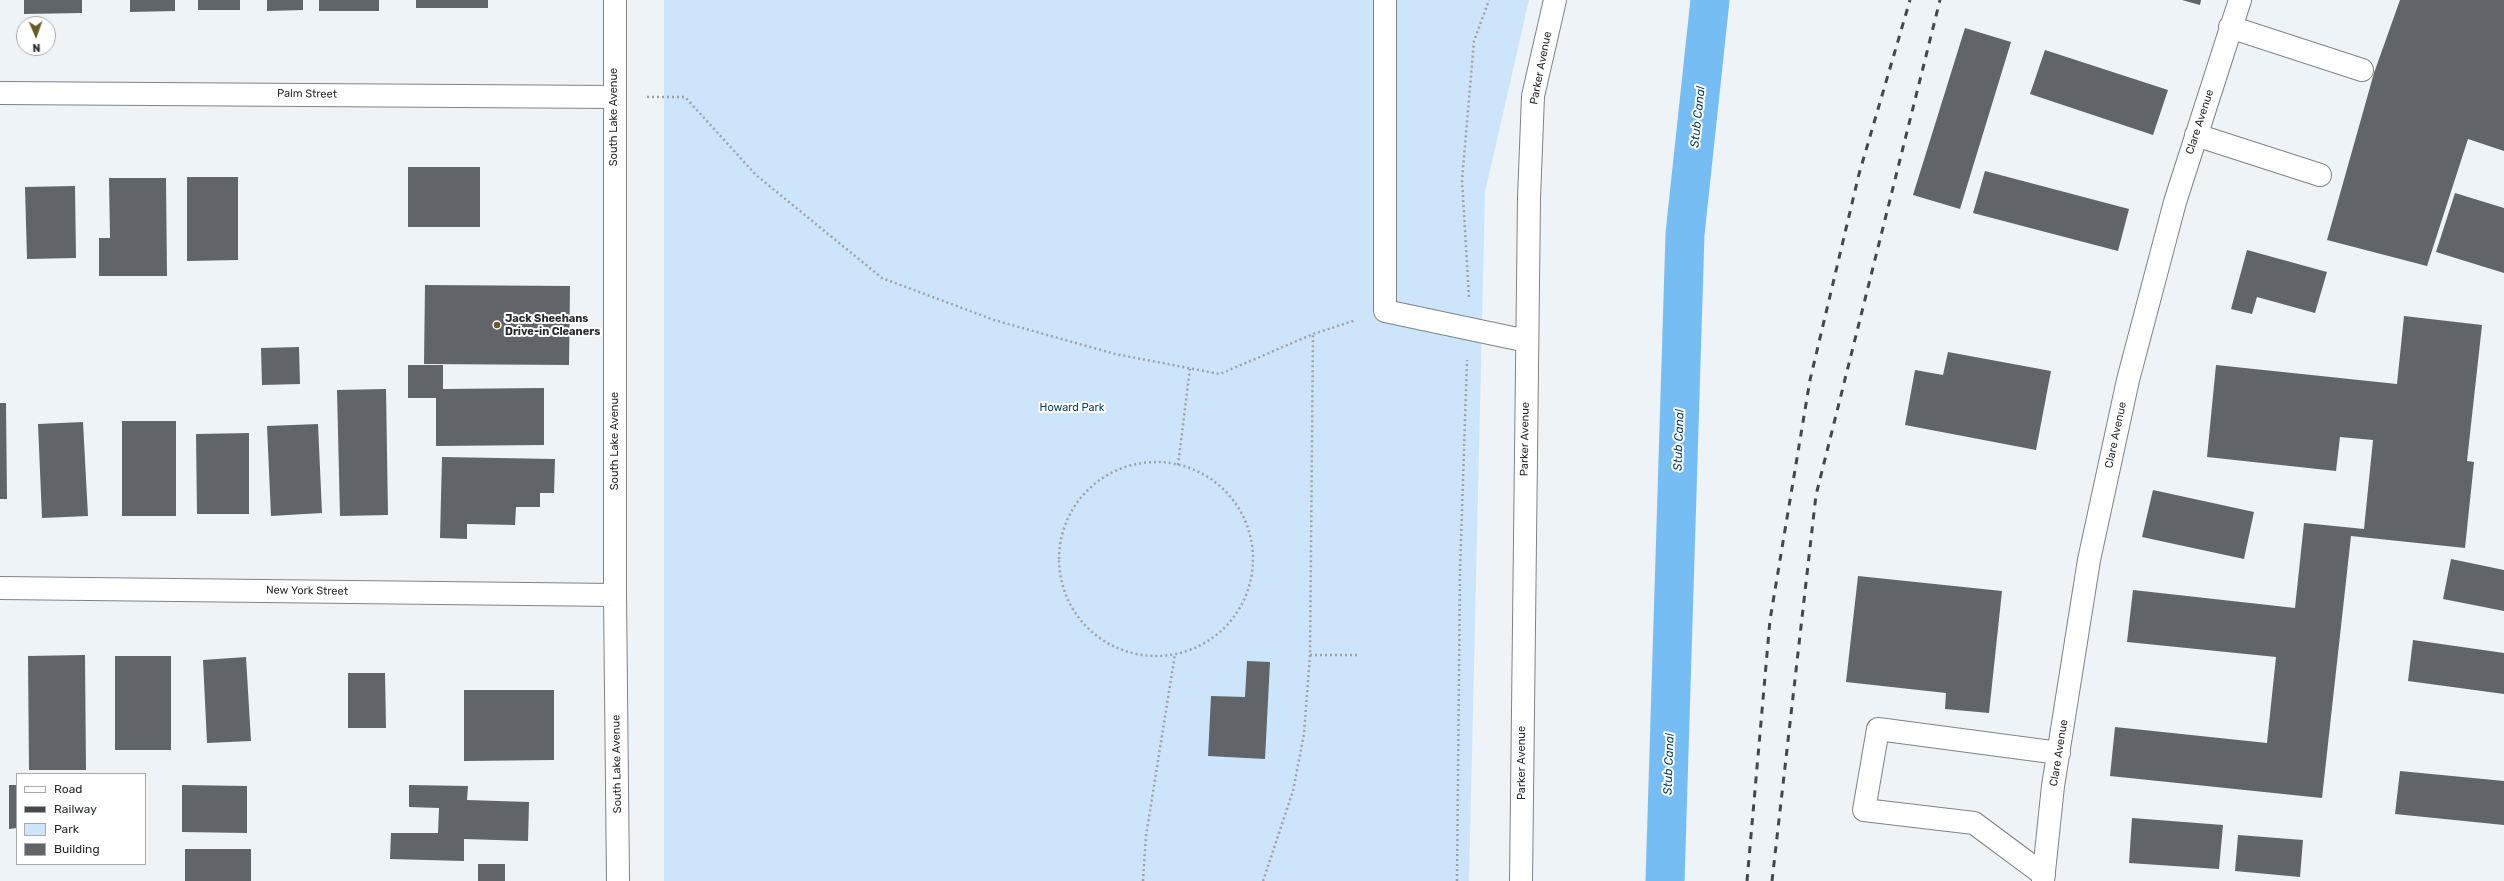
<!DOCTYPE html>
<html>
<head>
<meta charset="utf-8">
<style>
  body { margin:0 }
  #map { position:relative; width:2504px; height:881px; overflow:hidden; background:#eef3f7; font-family:Rubik,sans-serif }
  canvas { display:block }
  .legend { position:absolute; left:16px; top:773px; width:130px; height:92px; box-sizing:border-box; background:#fff; border:1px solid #a9aaab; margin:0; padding:5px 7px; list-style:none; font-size:12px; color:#282a2c }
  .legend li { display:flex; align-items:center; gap:8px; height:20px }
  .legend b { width:20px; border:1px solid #a9aaab }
  .north { position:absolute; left:16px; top:16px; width:40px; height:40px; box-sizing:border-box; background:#fff; border:1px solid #a9aaab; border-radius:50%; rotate:178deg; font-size:11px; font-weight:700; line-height:16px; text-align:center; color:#282a2c }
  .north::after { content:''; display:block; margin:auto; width:14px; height:18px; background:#695a28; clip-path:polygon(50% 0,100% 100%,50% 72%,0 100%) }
</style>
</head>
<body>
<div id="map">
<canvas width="2504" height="881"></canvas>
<ul class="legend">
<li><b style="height:5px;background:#fff"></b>Road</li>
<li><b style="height:5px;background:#45484a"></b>Railway</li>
<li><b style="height:11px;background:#cce5fa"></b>Park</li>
<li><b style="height:11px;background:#616569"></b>Building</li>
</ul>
<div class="north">N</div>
</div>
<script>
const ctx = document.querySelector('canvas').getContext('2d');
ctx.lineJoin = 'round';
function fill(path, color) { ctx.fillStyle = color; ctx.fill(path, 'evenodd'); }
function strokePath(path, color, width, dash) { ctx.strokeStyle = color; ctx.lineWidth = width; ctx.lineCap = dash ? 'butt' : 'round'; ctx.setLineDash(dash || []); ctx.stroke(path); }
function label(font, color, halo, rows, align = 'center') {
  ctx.font = font + ' Rubik,sans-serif'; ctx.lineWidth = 4; ctx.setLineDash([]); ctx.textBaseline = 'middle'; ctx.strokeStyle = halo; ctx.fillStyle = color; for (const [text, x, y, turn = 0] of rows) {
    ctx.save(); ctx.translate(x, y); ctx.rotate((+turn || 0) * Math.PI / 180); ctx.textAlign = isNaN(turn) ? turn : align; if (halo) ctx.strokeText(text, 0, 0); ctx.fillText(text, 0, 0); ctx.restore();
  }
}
fill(new Path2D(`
  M664,0H1529L1485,192L1469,881H664Z`), '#cce5fa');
strokePath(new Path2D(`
  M1665,881L1685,234L1710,0`), '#76bdf4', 39);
fill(new Path2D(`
  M24,0H82V13L24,14Z
  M130,0H175V11L130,12Z
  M198,0H240V10H198Z
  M267,0H303V10L267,11Z
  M319,0H379V11H319Z
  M416,0H488V8H416Z
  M2182,0H2201L2200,5Z
  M2400,0H2504V151L2468,139L2427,266L2327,240L2374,73Z
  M1965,28L2011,42L1960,209L1913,195Z
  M2045,50L2168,90L2153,135L2030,94Z
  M408,167H480V227H408Z
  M1985,171L2129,209L2118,251L1973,213Z
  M187,177H238V260L187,261Z
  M109,178H166L167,276H99V238H110Z
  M75,186L76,258L27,259L25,187Z
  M2455,193L2504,208V273L2436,252Z
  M2247,250L2327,272L2315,313L2257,297L2252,314L2231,309Z
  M425,285L570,286L569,365L424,364Z
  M2404,316L2482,325L2467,461L2474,462L2465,548L2351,536L2322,798L2110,776L2115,727L2267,743L2276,657L2127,642L2133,590L2295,608L2304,523L2364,529L2373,440L2340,437L2336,471L2207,457L2216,365L2397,384Z
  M299,347L300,384L262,385L261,348Z
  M1948,352L2051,371L2036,450L1905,425L1915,370L1943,375Z
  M408,365H443V389L544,388V445L436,446V398H408Z
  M386,389L388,515L340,516L337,390Z
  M0,403H6L7,499H0Z
  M122,421H176V516H122Z
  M83,422L88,516L42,518L38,424Z
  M318,424L322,513L271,516L267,426Z
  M249,433V514H197L196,434Z
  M442,457L555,459L554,493H540V507H516L515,525L467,524V539L440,538Z
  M2153,490L2254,512L2244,559L2142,537Z
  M2451,559L2504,570V611L2443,599Z
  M1858,576L2002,591L1989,713L1945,709L1946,693L1846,682Z
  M2413,640L2504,653V694L2408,681Z
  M85,655L86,770H29L28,656Z
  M115,656H171V750H115Z
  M246,657L251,741L207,743L203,660Z
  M1247,661L1270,662L1265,759L1208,756L1211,696L1245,697Z
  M348,673H385L386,728H348Z
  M464,690H554V760L464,761Z
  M2400,771L2504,781V825L2395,814Z
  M9,785H17V828L9,829Z
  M182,785L247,786V833L182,832Z
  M409,785L468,786L467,800L529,802L528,841L464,839V861L390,859L391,833H438L439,808L409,807Z
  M2132,818L2223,825L2219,869L2129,863Z
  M2238,835L2303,840L2300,877L2235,871Z
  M185,849H251V881H185Z
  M478,864H505V881H478Z`), '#616569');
const minor = new Path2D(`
  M615,0V595L618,881
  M1385,0V311L1527,341
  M2230,27L2362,70
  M0,93L614,97
  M2196,135L2320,175
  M0,588L615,595
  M2044,875L1974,823L1864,810L1878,729L2059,753
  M1521,881L1529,198L1533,96L1555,0
  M2043,881L2053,786L2089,560L2128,380L2175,202L2240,0`);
strokePath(minor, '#7f8387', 24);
strokePath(new Path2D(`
  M647,97H685L756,175L882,278L994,320L1115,354L1220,374L1313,334L1356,320
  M1469,297L1462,180L1474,41L1489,0
  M1059 559a97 97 0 1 1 194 0a97 97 0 1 1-194 0Z
  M1178,465L1190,368
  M1310,655H1360
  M1143,881L1146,836L1175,654
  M1263,881L1293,791L1304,734L1310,655L1313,334
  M1457,881L1460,571L1467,360`), '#9ea2a5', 2.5, [2, 3]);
strokePath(minor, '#fff', 22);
strokePath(new Path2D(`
  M1747,881L1770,620L1810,380L1859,174L1910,0
  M1772,881L1816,495L1940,0`), '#45484a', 3, [7, 7]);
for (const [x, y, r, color] of [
  [497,325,4,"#695a28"]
]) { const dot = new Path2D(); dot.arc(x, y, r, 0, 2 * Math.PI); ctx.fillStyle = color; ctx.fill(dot); strokePath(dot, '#fff', 1.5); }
label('11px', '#282a2c', '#fff', [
  ["Parker Avenue",1541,68,-79],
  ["Palm Street",307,94,1],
  ["South Lake Avenue",614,117,-90],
  ["Clare Avenue",2200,122,-72],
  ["Clare Avenue",2116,435,-78],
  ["Parker Avenue",1525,439,-89],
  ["South Lake Avenue",615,441,-90],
  ["New York Street",307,591,1],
  ["Clare Avenue",2059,753,-81],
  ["Parker Avenue",1522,763,-90],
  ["South Lake Avenue",617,764,-91]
]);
label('bold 11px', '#282a2c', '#fff', [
  ["Jack Sheehans",505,319],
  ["Drive-in Cleaners",505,332]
], 'left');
label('11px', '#094266', '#fff', [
  ["Howard Park",1072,408]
]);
label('italic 12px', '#003b5e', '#fff', [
  ["Stub Canal",1698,117,-84],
  ["Stub Canal",1679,440,-88],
  ["Stub Canal",1669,764,-88]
]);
</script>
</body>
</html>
